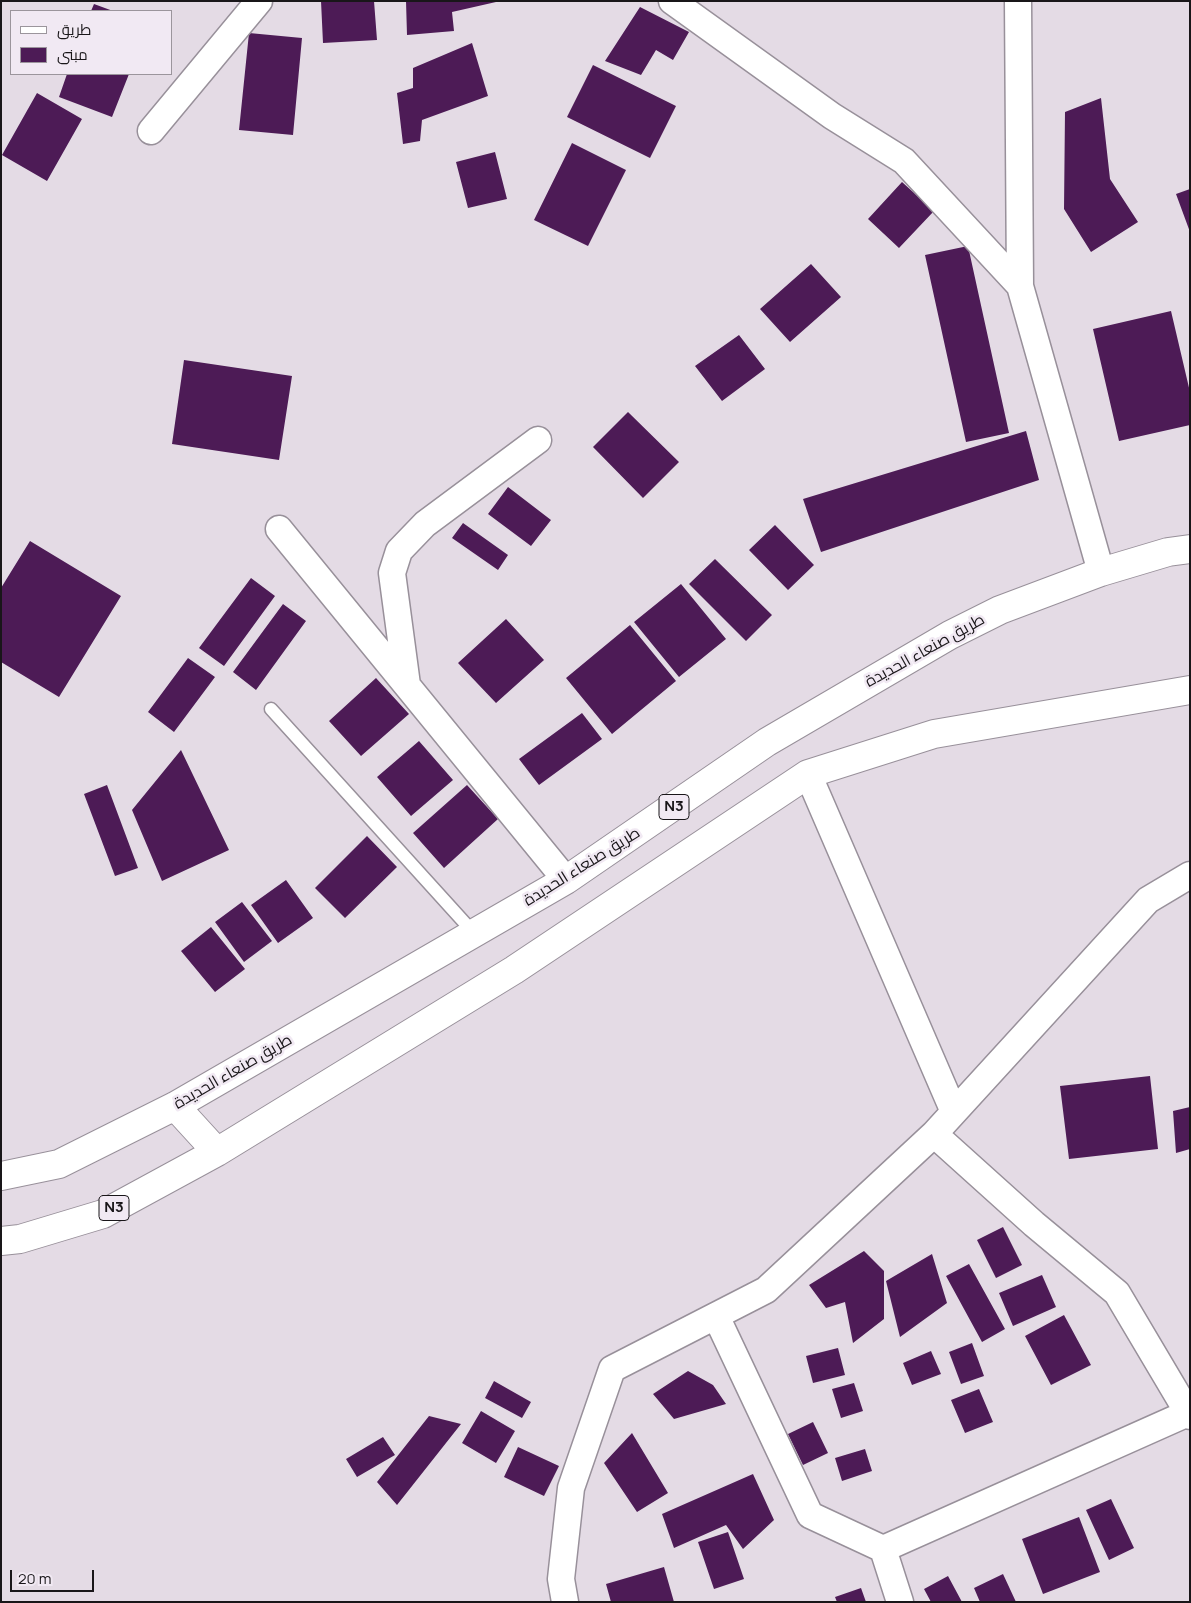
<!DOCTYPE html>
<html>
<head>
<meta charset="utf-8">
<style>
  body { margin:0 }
  #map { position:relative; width:1191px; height:1603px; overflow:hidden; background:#e4dbe5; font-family:Manrope,Cairo,sans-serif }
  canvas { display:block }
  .frame { position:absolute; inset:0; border:2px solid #191619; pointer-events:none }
  .legend { position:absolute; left:10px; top:10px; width:162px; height:65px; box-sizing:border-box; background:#f1e9f3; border:1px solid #9b959c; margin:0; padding:6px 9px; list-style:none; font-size:15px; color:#191619 }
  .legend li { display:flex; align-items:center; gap:10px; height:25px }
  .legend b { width:25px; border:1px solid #9b959c }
  .scale { position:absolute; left:10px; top:1570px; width:84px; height:22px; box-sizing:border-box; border:2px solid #191619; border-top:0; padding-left:6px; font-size:15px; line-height:18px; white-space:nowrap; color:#191619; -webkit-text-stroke:4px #f1e9f3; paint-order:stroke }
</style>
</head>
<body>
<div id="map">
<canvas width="1191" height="1603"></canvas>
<div class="frame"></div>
<ul class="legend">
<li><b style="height:6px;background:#fff"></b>طريق</li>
<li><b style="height:14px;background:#4d1b56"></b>مبنى</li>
</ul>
<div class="scale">20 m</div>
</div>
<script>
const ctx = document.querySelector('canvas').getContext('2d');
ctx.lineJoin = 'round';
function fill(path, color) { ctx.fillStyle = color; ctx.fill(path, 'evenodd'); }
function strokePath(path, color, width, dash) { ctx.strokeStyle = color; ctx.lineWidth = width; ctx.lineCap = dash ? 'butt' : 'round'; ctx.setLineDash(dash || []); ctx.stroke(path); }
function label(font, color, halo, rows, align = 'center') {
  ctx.font = font + ' Manrope,Cairo,sans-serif'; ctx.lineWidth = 5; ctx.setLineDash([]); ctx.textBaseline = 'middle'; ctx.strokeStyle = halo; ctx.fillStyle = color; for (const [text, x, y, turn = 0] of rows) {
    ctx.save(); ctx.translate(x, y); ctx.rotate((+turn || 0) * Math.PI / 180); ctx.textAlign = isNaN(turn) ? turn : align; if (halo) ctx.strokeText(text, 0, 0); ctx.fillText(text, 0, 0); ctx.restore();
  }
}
fill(new Path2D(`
  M321,1H374L377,40L323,43Z
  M406,1H496V2L452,12L454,31L407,35Z
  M94,4L113,11H91Z
  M640,7L689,32L673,60L656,50L641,75L605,61Z
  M249,33L302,38L293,135L239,130Z
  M472,43L488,96L422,120L420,141L403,144L397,93L413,88V68Z
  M593,65L676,106L650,158L567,117Z
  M67,74H129L112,117L59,97Z
  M37,93L82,119L47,181L2,155Z
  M1101,98L1110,179L1138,222L1091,252L1064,209L1065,112Z
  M572,143L626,170L588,246L534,220Z
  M495,152L507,199L468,208L456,162Z
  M902,182L934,211L899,248L868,219Z
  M1190,189V232L1176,194Z
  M968,246L1009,433L966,442L925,255Z
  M811,264L841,297L790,342L760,309Z
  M1171,311L1190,392V425L1119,441L1093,329Z
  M739,335L765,369L722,401L695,366Z
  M184,360L292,376L279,460L172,444Z
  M628,412L679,462L643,498L593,447Z
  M1026,431L1039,480L821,552L803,499Z
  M508,487L551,520L531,546L488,514Z
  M463,523L508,555L498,570L452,538Z
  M775,525L814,565L788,590L749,550Z
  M30,541L121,596L59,697L1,662V588Z
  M715,559L772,615L746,641L689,584Z
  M251,578L275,596L224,666L199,648Z
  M681,584L726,639L679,677L634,622Z
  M283,604L306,621L256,690L233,672Z
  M506,619L544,660L496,703L458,663Z
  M630,625L676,681L612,734L566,678Z
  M188,658L215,677L174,732L148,712Z
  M376,678L409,714L361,756L329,721Z
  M582,713L602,739L539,785L519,759Z
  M419,741L453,780L411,816L377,777Z
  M181,750L229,850L162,881L132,810Z
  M107,785L138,868L115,876L84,794Z
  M467,785L498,819L444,868L413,833Z
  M367,836L397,867L345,918L315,888Z
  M286,880L313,918L278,943L251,905Z
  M242,902L272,941L244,962L215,922Z
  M211,927L245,969L215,992L181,951Z
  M1150,1076L1158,1149L1069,1159L1060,1086Z
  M1190,1107V1149L1176,1153L1173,1111Z
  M1003,1227L1022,1265L996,1278L977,1240Z
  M864,1251L884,1271V1319L853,1343L845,1302L826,1308L809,1285Z
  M932,1254L947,1303L900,1337L886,1281Z
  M969,1264L1005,1329L982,1342L946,1276Z
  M1042,1275L1056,1307L1013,1326L999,1293Z
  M1064,1315L1091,1365L1051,1385L1025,1336Z
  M972,1343L984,1376L961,1384L949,1352Z
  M838,1348L845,1375L813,1383L806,1356Z
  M931,1351L941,1374L912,1385L903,1363Z
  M688,1371L713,1385L726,1404L674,1419L653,1394Z
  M494,1381L531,1402L522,1418L485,1398Z
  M854,1383L863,1411L841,1418L832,1389Z
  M979,1389L993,1422L965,1433L951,1400Z
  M481,1411L515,1431L496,1463L462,1443Z
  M429,1416L461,1424L397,1505L377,1482Z
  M813,1422L828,1453L803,1465L788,1434Z
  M632,1433L668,1493L637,1512L604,1463Z
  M383,1437L395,1455L357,1477L346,1459Z
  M518,1447L559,1466L544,1496L504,1477Z
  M865,1449L872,1471L842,1481L835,1458Z
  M753,1474L774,1520L743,1549L726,1525L674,1548L662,1514Z
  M1111,1499L1134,1548L1109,1560L1086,1510Z
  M1079,1517L1100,1572L1043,1594L1022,1539Z
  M728,1532L744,1579L714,1589L698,1542Z
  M664,1567L674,1602H611L606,1584Z
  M1003,1574L1016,1602H980L974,1588Z
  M948,1576L962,1602H931L924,1589Z
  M861,1588L866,1602H837L835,1597Z`), '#4d1b56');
const lane = new Path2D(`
  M271,709L473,932`);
const street = new Path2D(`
  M672,1L832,116L904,161L1020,286L1101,572
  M1018,1L1020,286
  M151,131L259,1
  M279,529L566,880
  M407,685L392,573L399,551L425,524L538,440
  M808,774L954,1112
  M1190,875L1148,900L934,1134L1034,1224L1117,1293L1190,1416
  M716,1316L810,1515L883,1549
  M565,1602L561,1579L571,1488L612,1369L766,1290L934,1134
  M900,1602L883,1549L1188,1413`);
const primary = new Path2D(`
  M175,1106L217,1152
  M1,1176L59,1164L175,1106L566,880L767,742L950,635L1000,610L1101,572L1168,552L1190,549
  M1,1241L20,1239L103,1214L217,1152L514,970L808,774L934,734L1190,690`);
strokePath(lane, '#98909a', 15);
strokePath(street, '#98909a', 29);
strokePath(primary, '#98909a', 30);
strokePath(lane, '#fff', 12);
strokePath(street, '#fff', 26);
strokePath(primary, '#fff', 28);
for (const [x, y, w] of [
  [674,807,30],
  [114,1208,30]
]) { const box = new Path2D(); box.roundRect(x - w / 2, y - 12.5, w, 25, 4); ctx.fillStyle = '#f1e9f3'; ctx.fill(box); strokePath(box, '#191619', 1); }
label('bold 15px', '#191619', null, [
  ["N3",674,807],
  ["N3",114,1208]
]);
label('16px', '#191619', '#f1e9f3', [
  ["طريق صنعاء الحديدة",925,651,-29],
  ["طريق صنعاء الحديدة",582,867,-32],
  ["طريق صنعاء الحديدة",233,1072,-30]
]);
</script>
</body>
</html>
